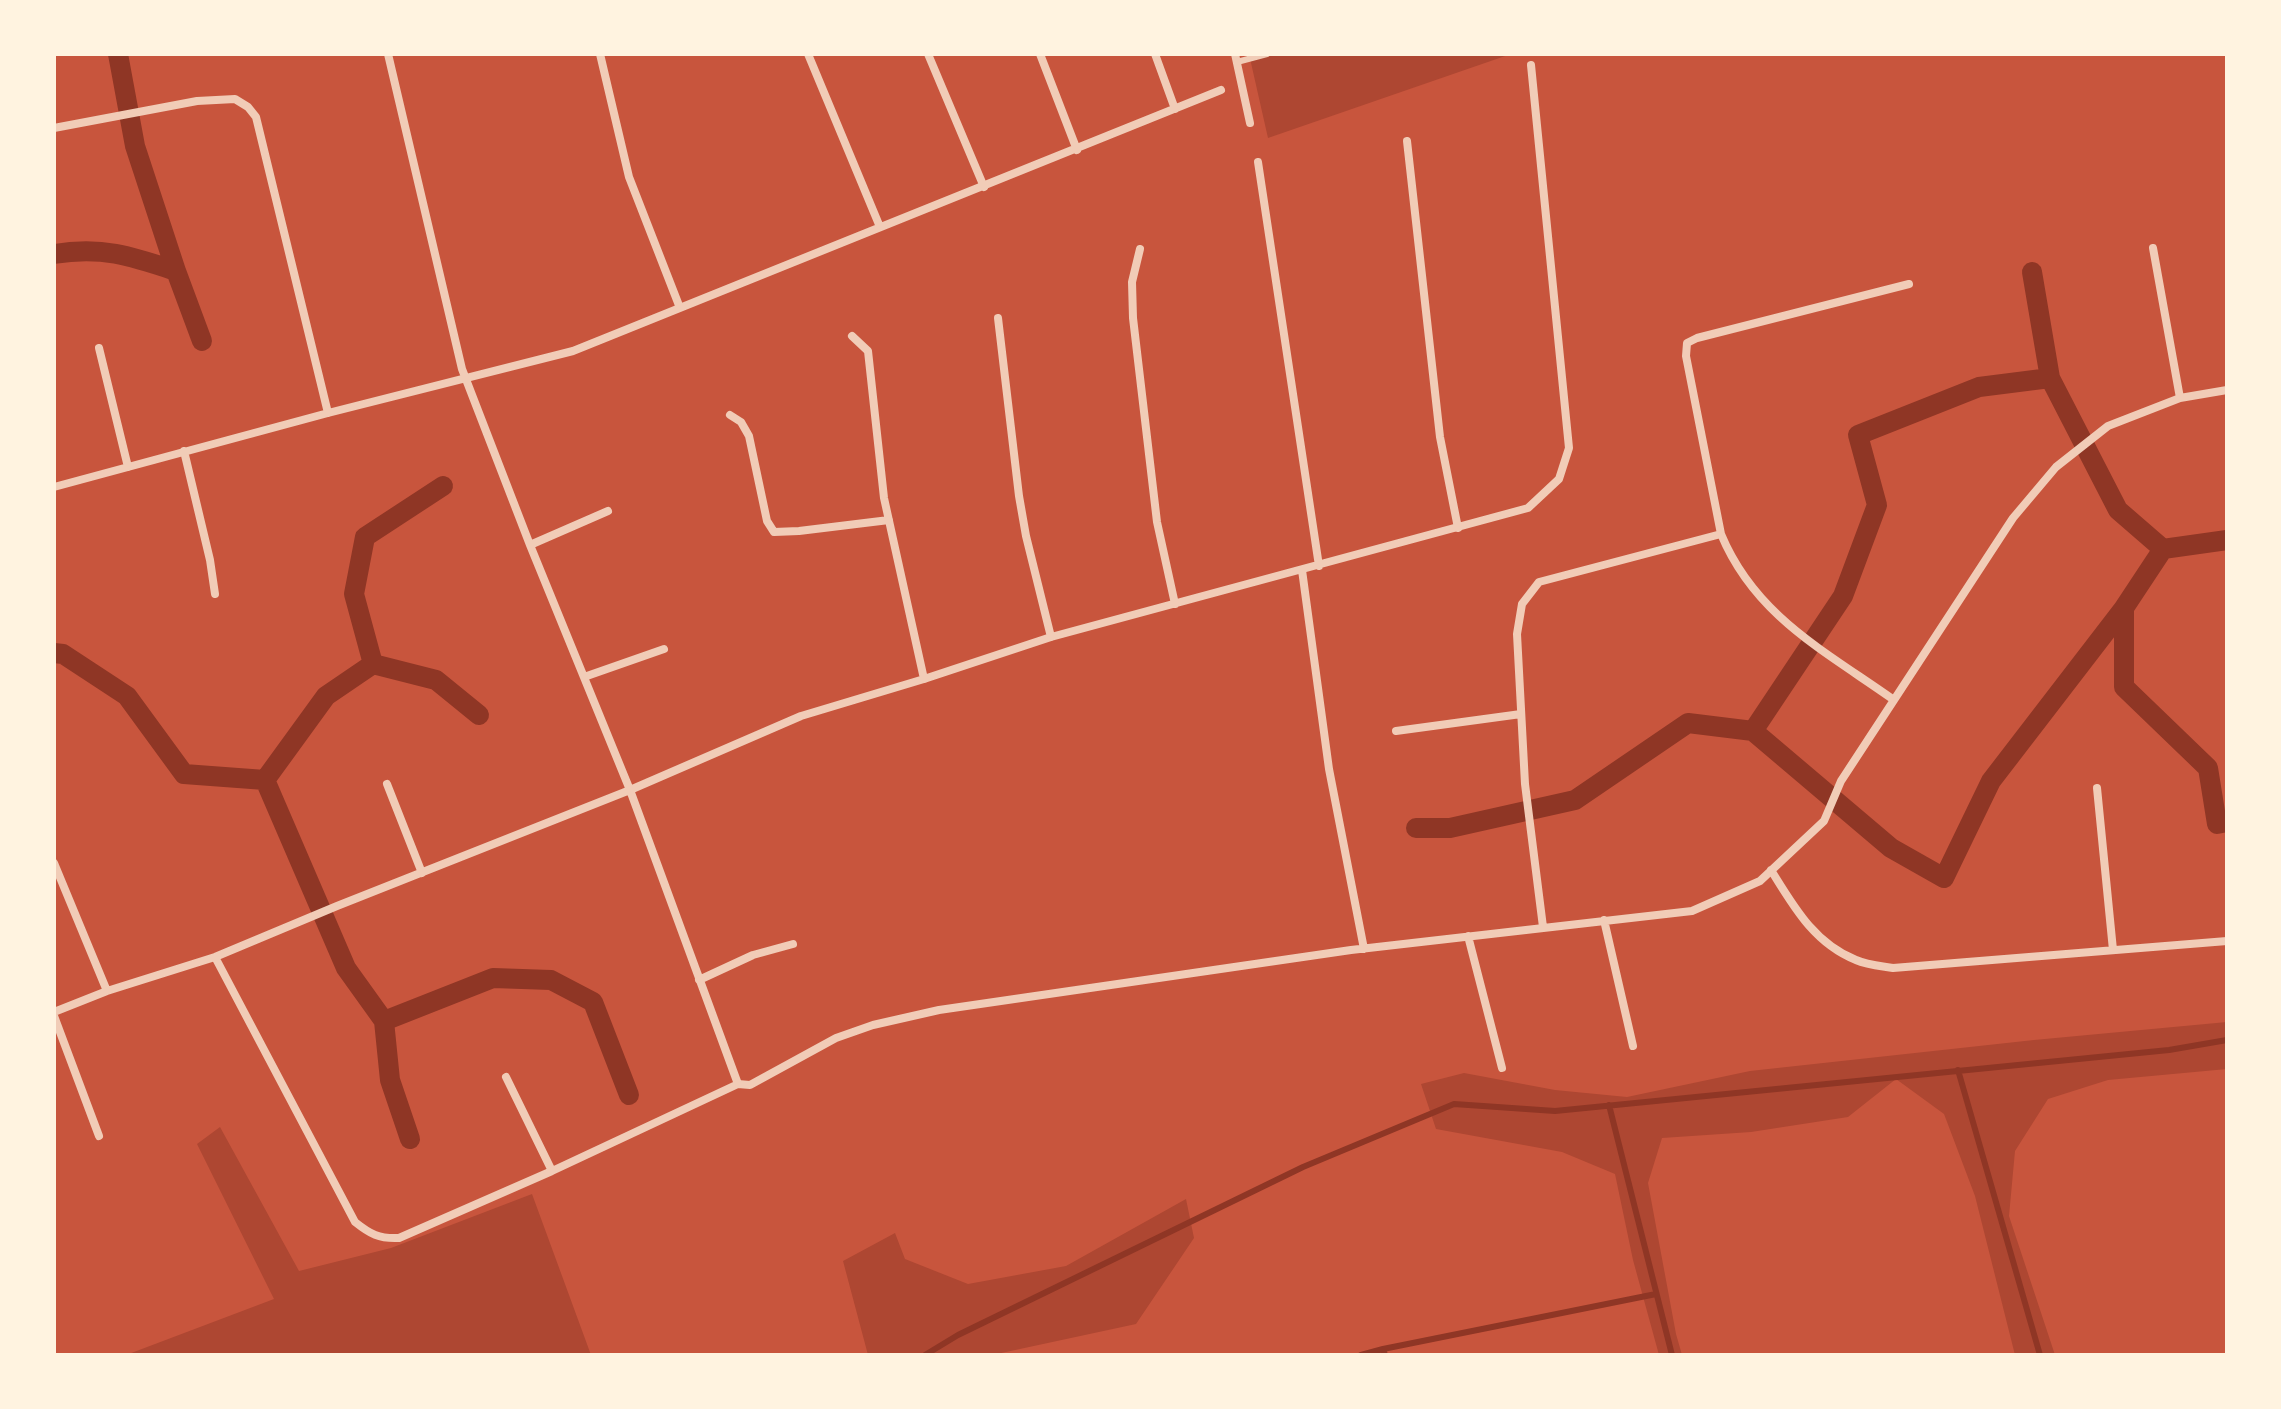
<!DOCTYPE html>
<html>
<head>
<meta charset="utf-8">
<style>
  body { margin:0 }
  #map { position:relative; width:2281px; height:1409px; overflow:hidden; background:#c8553d; font-family:"Nunito Sans",sans-serif }
  canvas { display:block }
  .frame { position:absolute; inset:0; border:56px solid #fff3e0; pointer-events:none }
</style>
</head>
<body>
<div id="map">
<canvas width="2281" height="1409"></canvas>
<div class="frame"></div>
</div>
<script>
const ctx = document.querySelector('canvas').getContext('2d');
ctx.lineJoin = 'round';
function fill(path, color) { ctx.fillStyle = color; ctx.fill(path, 'evenodd'); }
function strokePath(path, color, width, dash) { ctx.strokeStyle = color; ctx.lineWidth = width; ctx.lineCap = dash ? 'butt' : 'round'; ctx.setLineDash(dash || []); ctx.stroke(path); }
fill(new Path2D(`
  M1249,54H1511L1268,138Z
  M2227,1022V1069L2108,1080L2048,1099L2015,1151L2009,1216L2055,1355H2015L1975,1196L1944,1114L1896,1079L1848,1117L1751,1132L1662,1138L1648,1183L1676,1334L1682,1355H1659L1633,1260L1615,1174L1562,1152L1436,1129L1421,1084L1464,1073L1555,1090L1627,1097L1750,1071L2034,1040Z
  M220,1127L299,1271L391,1248L532,1194L591,1355H126L274,1299L197,1144Z
  M1186,1199L1194,1238L1136,1324L992,1355H868L843,1261L895,1233L905,1259L968,1284L1066,1266Z`), '#ae4732');
strokePath(new Path2D(`
  M1958,1070L2040,1355
  M1609,1105L1672,1355
  M925,1355L958,1335L1303,1167L1454,1104L1555,1111L2169,1050L2227,1040
  M1361,1355L1383,1349
  M1385,1355L1383,1349L1656,1294`), '#8f3625', 6);
strokePath(new Path2D(`
  M118,54L135,146L176,271
  M54,254C102,246 131,256 176,271L202,341
  M2050,378L2118,510L2163,549
  M2227,540L2163,549L2124,608V687L2208,768L2217,824L2227,822
  M54,653L63,654L127,696L184,774L265,780L326,696L373,664L436,680L479,715
  M373,664L354,594L365,537L443,486
  M1753,731L1843,596L1877,505L1858,435L1979,387L2050,378L2032,272
  M265,780L346,968L384,1021L493,978L551,980L593,1002L629,1095
  M1416,828H1450L1575,800L1688,723L1753,731L1891,848L1944,878L1991,781L2124,608
  M384,1021L390,1080L410,1139`), '#8f3625', 20);
strokePath(new Path2D(`
  M1237,62L1267,54`), '#f1ccb7', 6);
strokePath(new Path2D(`
  M388,54L462,369L530,545L630,790L738,1084
  M600,54L629,177L680,308
  M808,54L880,227
  M928,54L984,187
  M1040,54L1077,150
  M1155,54L1175,109
  M1235,54L1250,123
  M54,128L197,101L235,99L248,107L256,117L328,413
  M1407,141L1440,437L1458,528
  M1258,162L1319,566
  M2153,248L2180,398
  M1140,249L1132,282L1133,318L1157,522L1175,604
  M998,318L1019,496L1026,536L1051,637
  M852,336L868,351L884,498L924,679
  M99,348L128,467
  M730,415L741,422L749,436L767,521L774,532L799,531L889,520
  M184,451L210,560L215,594
  M54,487L328,413L573,351L1221,90
  M530,545L608,511
  M1302,570L1329,769L1364,949
  M584,677L664,649
  M1894,700C1825,651 1755,616 1721,534L1686,356L1687,343L1697,338L1909,284
  M1396,731L1521,714
  M387,784L422,873
  M2097,788L2113,950
  M54,863L107,991
  M1771,870C1794,907 1814,943 1856,960C1867,965 1881,966 1893,968L2227,941
  M1604,920L1633,1046
  M1543,927L1525,784L1517,634L1522,604L1539,582L1721,534
  M1468,936L1502,1068
  M215,957L355,1222C370,1234 379,1239 399,1238L552,1171L738,1084L750,1085L836,1038L873,1025L939,1010L1351,950L1692,911L1760,881L1824,821L1841,781L1894,700L2013,518L2056,467L2108,426L2180,398L2227,390
  M699,980L753,955L793,944
  M54,1012L107,991L215,957L337,906L630,790L801,716L924,679L1051,637L1528,508L1559,479L1569,448L1531,65
  M54,1016L99,1136
  M506,1077L552,1171`), '#f1ccb7', 8);
</script>
</body>
</html>
